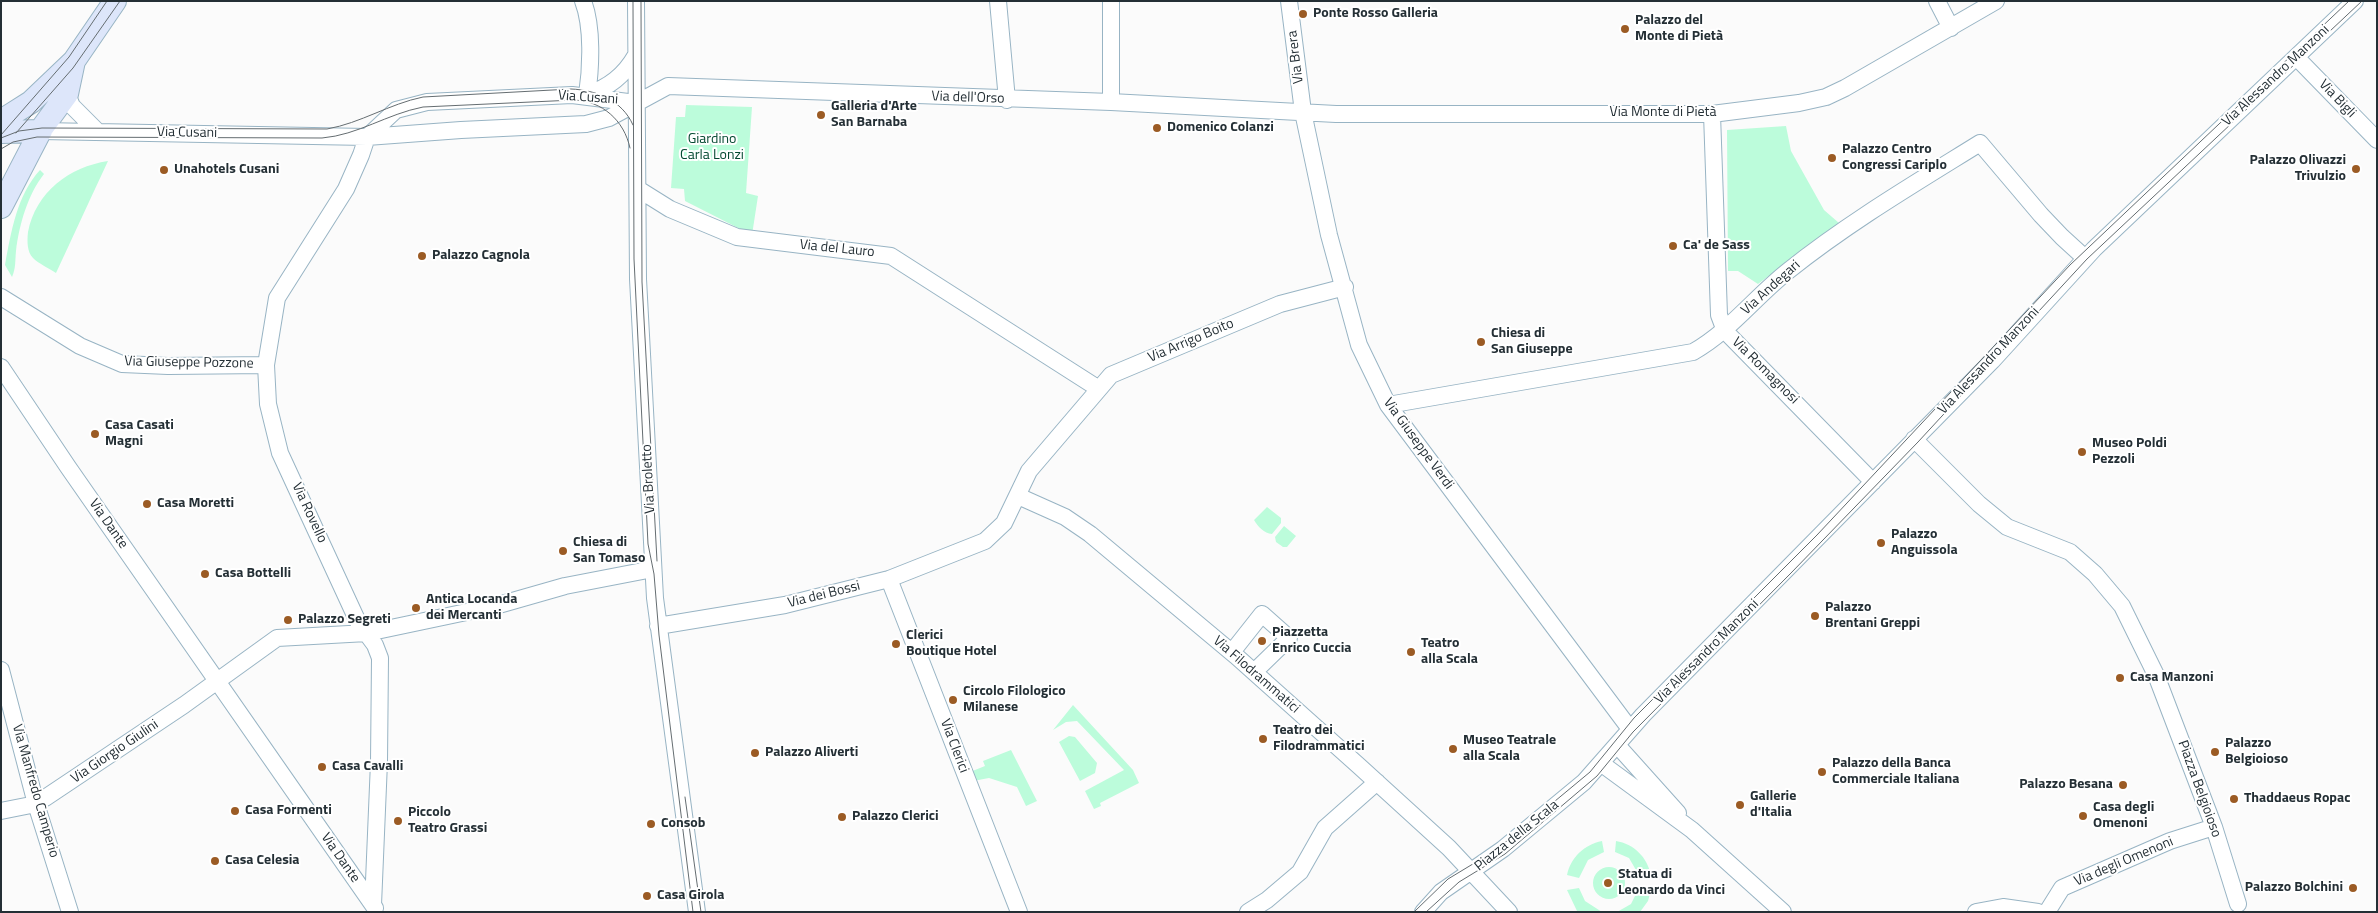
<!DOCTYPE html>
<html>
<head>
<meta charset="utf-8">
<style>
  body { margin:0 }
  #map { position:relative; width:2378px; height:913px; overflow:hidden; background:#fbfbfb; font-family:"Titillium Web",sans-serif }
  canvas { display:block }
  .frame { position:absolute; inset:0; border:2px solid #242f35; pointer-events:none }
</style>
</head>
<body>
<div id="map">
<canvas width="2378" height="913"></canvas>
<div class="frame"></div>
</div>
<script>
const ctx = document.querySelector('canvas').getContext('2d');
ctx.lineJoin = 'round';
function fill(path, color) { ctx.fillStyle = color; ctx.fill(path, 'evenodd'); }
function strokePath(path, color, width, dash) { ctx.strokeStyle = color; ctx.lineWidth = width; ctx.lineCap = dash ? 'butt' : 'round'; ctx.setLineDash(dash || []); ctx.stroke(path); }
function label(font, color, halo, rows, align = 'center') {
  ctx.font = font + ' "Titillium Web",sans-serif'; ctx.lineWidth = 4; ctx.setLineDash([]); ctx.textBaseline = 'middle'; ctx.strokeStyle = halo; ctx.fillStyle = color; for (const [text, x, y, turn = 0] of rows) {
    ctx.save(); ctx.translate(x, y); ctx.rotate((+turn || 0) * Math.PI / 180); ctx.textAlign = isNaN(turn) ? turn : align; if (halo) ctx.strokeText(text, 0, 0); ctx.fillText(text, 0, 0); ctx.restore();
  }
}
fill(new Path2D(`
  M686,105L752,107L746,193L758,196L752,235L685,201L684,189L671,188L676,117H685Z
  M1786,126L1791,151L1824,210L1839,223L1758,284L1738,271H1728L1727,130Z
  M108,161L56,273C49,268 39,264 33,258C27,252 27,241 28,232C36,192 69,167 108,161Z
  M40,170L44,174C28,194 19,225 16,251C15,261 16,268 12,277L5,265C11,232 17,195 40,170Z
  M1267,507L1281,518V523L1272,534C1264,533 1258,527 1254,520Z
  M1284,526L1296,536L1287,547H1283L1276,542L1275,537Z
  M1073,705L1133,770L1139,783L1100,803L1101,806L1094,809L1085,791L1124,770L1077,721L1066,722L1053,730Z
  M1069,736L1075,737L1097,763L1095,773L1080,781L1059,742Z
  M1011,750L1037,801L1026,806L1017,787L989,778L973,781L970,772L985,766L983,761Z
  M1602,841L1604,852L1588,860L1579,878L1567,875C1571,857 1584,845 1602,841Z
  M1616,841C1634,844 1647,857 1651,875L1640,877L1629,858L1615,852Z
  M1593 883a16 16 0 1 1 32 0a16 16 0 1 1-32 0Z
  M1579,888L1585,901L1602,912L1577,911L1567,890Z
  M1639,888L1651,890L1648,901L1640,912H1617L1631,904Z`), '#bcfcdb');
const street = new Path2D(`
  M583,1C593,27 591,68 587,95
  M636,1L638,279L655,598L697,912
  M998,1L1007,100
  M1111,1V102
  M1289,1L1303,112L1329,235L1359,345L1388,405L1630,729
  M1937,1L1951,28
  M2297,58L2377,140
  M67,94L72,106L97,131
  M587,95C609,87 624,76 636,55
  M1712,114L1719,315L1725,331L1873,482
  M41,131L367,137L461,130L586,124L609,118L668,86L1111,102L1336,114H1712L1799,103L1826,97L1845,88L1996,1
  M367,137L361,155L346,189L277,298L266,365L268,404L280,453L358,622L375,645L380,658L379,762L373,905
  M367,137L396,110L427,102L572,95L636,103
  M638,189L670,209L737,237L891,256L1099,389
  M1,297L80,346L122,364L168,366L266,365
  M1,367L68,467L375,908
  M1388,405L1693,352C1730,331 1755,297 1788,271C1848,223 1914,184 1980,143L2041,215L2062,237L2085,258
  M1914,439L1979,504L2007,527L2070,552L2095,574L2122,606L2156,675L2214,827L2238,904
  M1018,496L1065,517L1090,534L1236,656L1359,766L1449,848L1509,912
  M889,579L1019,912
  M658,626L785,605L889,579L985,541L1004,523L1029,471L1111,375L1280,304L1345,287
  M1232,652L1262,614L1289,638L1254,672
  M1,670L36,804L70,912
  M1617,745L1678,813
  M1602,764L1692,830L1783,912
  M45,798L184,705L277,638L367,633L495,606L565,586L653,569
  M1,811L36,804
  M1248,912L1267,900L1300,872L1325,828L1377,782
  M1423,912L1441,892L1503,849L1584,782L1643,715L1992,361L2094,249L2355,1
  M1976,912L2003,907L2038,912
  M2047,912L2062,888L2170,841L2214,827`);
const secondary = new Path2D(`
  M1,121L31,102L74,61L115,1
  M1,132L41,131
  M1,207L42,128L67,94L74,61`);
strokePath(street, '#98b4c4', 18);
strokePath(secondary, '#98b4c4', 24);
strokePath(street, '#fff', 16);
strokePath(secondary, '#dde6fa', 22);
strokePath(new Path2D(`
  M633,1L634,259L648,544L654,574L659,635L693,912
  M641,1L642,282L657,561
  M16,133L73,68L120,1
  M1,135L69,57L107,1
  M1,138L19,131L42,128L327,129C361,123 389,104 423,97L571,89C596,90 622,100 633,125
  M1,149L13,142L37,137L322,138C358,135 387,114 423,107L574,100C602,101 624,120 630,148
  M685,797L701,912
  M1414,912L1448,879L1496,850L1590,772L1634,718L1817,535L2070,265L2349,1
  M1426,912L1459,882L1505,854L1597,776L1633,732L1791,573L1918,442L2087,259L2362,1`), '#656d71', 1);
for (const [x, y, r, color] of [
  [1303,14,5,"#9b5b24"],
  [1625,29,5,"#9b5b24"],
  [821,115,5,"#9b5b24"],
  [1157,128,5,"#9b5b24"],
  [1832,158,5,"#9b5b24"],
  [2356,169,5,"#9b5b24"],
  [164,170,5,"#9b5b24"],
  [1673,246,5,"#9b5b24"],
  [422,256,5,"#9b5b24"],
  [1481,342,5,"#9b5b24"],
  [95,434,5,"#9b5b24"],
  [2082,452,5,"#9b5b24"],
  [147,504,5,"#9b5b24"],
  [1881,543,5,"#9b5b24"],
  [563,551,5,"#9b5b24"],
  [205,574,5,"#9b5b24"],
  [416,608,5,"#9b5b24"],
  [1815,616,5,"#9b5b24"],
  [288,620,5,"#9b5b24"],
  [1262,641,5,"#9b5b24"],
  [896,644,5,"#9b5b24"],
  [1411,652,5,"#9b5b24"],
  [2120,678,5,"#9b5b24"],
  [953,700,5,"#9b5b24"],
  [1263,739,5,"#9b5b24"],
  [1453,749,5,"#9b5b24"],
  [2215,752,5,"#9b5b24"],
  [755,753,5,"#9b5b24"],
  [322,767,5,"#9b5b24"],
  [1822,772,5,"#9b5b24"],
  [2123,785,5,"#9b5b24"],
  [2234,799,5,"#9b5b24"],
  [1740,805,5,"#9b5b24"],
  [235,811,5,"#9b5b24"],
  [2083,816,5,"#9b5b24"],
  [842,817,5,"#9b5b24"],
  [398,821,5,"#9b5b24"],
  [651,824,5,"#9b5b24"],
  [215,861,5,"#9b5b24"],
  [1608,883,5,"#9b5b24"],
  [2353,888,5,"#9b5b24"],
  [647,896,5,"#9b5b24"]
]) { const dot = new Path2D(); dot.arc(x, y, r, 0, 2 * Math.PI); ctx.fillStyle = color; ctx.fill(dot); strokePath(dot, '#fff', 2); }
label('bold 14px', '#242f35', '#fff', [
  ["Ponte Rosso Galleria",1313,14],
  ["Palazzo del",1635,21],
  ["Monte di Pietà",1635,37],
  ["Galleria d'Arte",831,107],
  ["San Barnaba",831,123],
  ["Domenico Colanzi",1167,128],
  ["Palazzo Centro",1842,150],
  ["Congressi Cariplo",1842,166],
  ["Palazzo Olivazzi",2346,161,"right"],
  ["Trivulzio",2346,177,"right"],
  ["Unahotels Cusani",174,170],
  ["Ca' de Sass",1683,246],
  ["Palazzo Cagnola",432,256],
  ["Chiesa di",1491,334],
  ["San Giuseppe",1491,350],
  ["Casa Casati",105,426],
  ["Magni",105,442],
  ["Museo Poldi",2092,444],
  ["Pezzoli",2092,460],
  ["Casa Moretti",157,504],
  ["Palazzo",1891,535],
  ["Anguissola",1891,551],
  ["Chiesa di",573,543],
  ["San Tomaso",573,559],
  ["Casa Bottelli",215,574],
  ["Antica Locanda",426,600],
  ["dei Mercanti",426,616],
  ["Palazzo",1825,608],
  ["Brentani Greppi",1825,624],
  ["Palazzo Segreti",298,620],
  ["Piazzetta",1272,633],
  ["Enrico Cuccia",1272,649],
  ["Clerici",906,636],
  ["Boutique Hotel",906,652],
  ["Teatro",1421,644],
  ["alla Scala",1421,660],
  ["Casa Manzoni",2130,678],
  ["Circolo Filologico",963,692],
  ["Milanese",963,708],
  ["Teatro dei",1273,731],
  ["Filodrammatici",1273,747],
  ["Museo Teatrale",1463,741],
  ["alla Scala",1463,757],
  ["Palazzo",2225,744],
  ["Belgioioso",2225,760],
  ["Palazzo Aliverti",765,753],
  ["Palazzo della Banca",1832,764],
  ["Commerciale Italiana",1832,780],
  ["Casa Cavalli",332,767],
  ["Palazzo Besana",2113,785,"right"],
  ["Gallerie",1750,797],
  ["d'Italia",1750,813],
  ["Thaddaeus Ropac",2244,799],
  ["Casa degli",2093,808],
  ["Omenoni",2093,824],
  ["Casa Formenti",245,811],
  ["Piccolo",408,813],
  ["Teatro Grassi",408,829],
  ["Palazzo Clerici",852,817],
  ["Consob",661,824],
  ["Casa Celesia",225,861],
  ["Statua di",1618,875],
  ["Leonardo da Vinci",1618,891],
  ["Palazzo Bolchini",2343,888,"right"],
  ["Casa Girola",657,896]
], 'left');
label('14px', '#242f35', '#fff', [
  ["Via Brera",1296,57,-97],
  ["Via Alessandro Manzoni",2276,76,-43],
  ["Via Cusani",588,98,4],
  ["Via dell'Orso",968,98,2],
  ["Via Bigli",2337,99,46],
  ["Via Monte di Pietà",1663,113],
  ["Via Cusani",187,133,1],
  ["Via del Lauro",837,249,6],
  ["Via Andegari",1771,288,-42],
  ["Via Arrigo Boito",1191,341,-23],
  ["Via Alessandro Manzoni",1989,361,-47],
  ["Via Giuseppe Pozzone",189,363,1],
  ["Via Romagnosi",1765,371,45],
  ["Via Giuseppe Verdi",1418,444,54],
  ["Via Broletto",649,479,-93],
  ["Via Rovello",309,513,65],
  ["Via Dante",108,524,55],
  ["Via dei Bossi",824,595,-14],
  ["Via Alessandro Manzoni",1707,652,-45],
  ["Via Filodrammatici",1256,675,41],
  ["Via Clerici",954,746,69],
  ["Via Giorgio Giulini",115,752,-34],
  ["Piazza Belgioioso",2199,789,70],
  ["Via Manfredo Camperio",35,791,74],
  ["Piazza della Scala",1517,836,-39],
  ["Via Dante",340,858,55],
  ["Via degli Omenoni",2124,862,-23]
]);
label('14px', '#034830', '#fff', [
  ["Giardino",712,140],
  ["Carla Lonzi",712,156]
]);
</script>
</body>
</html>
